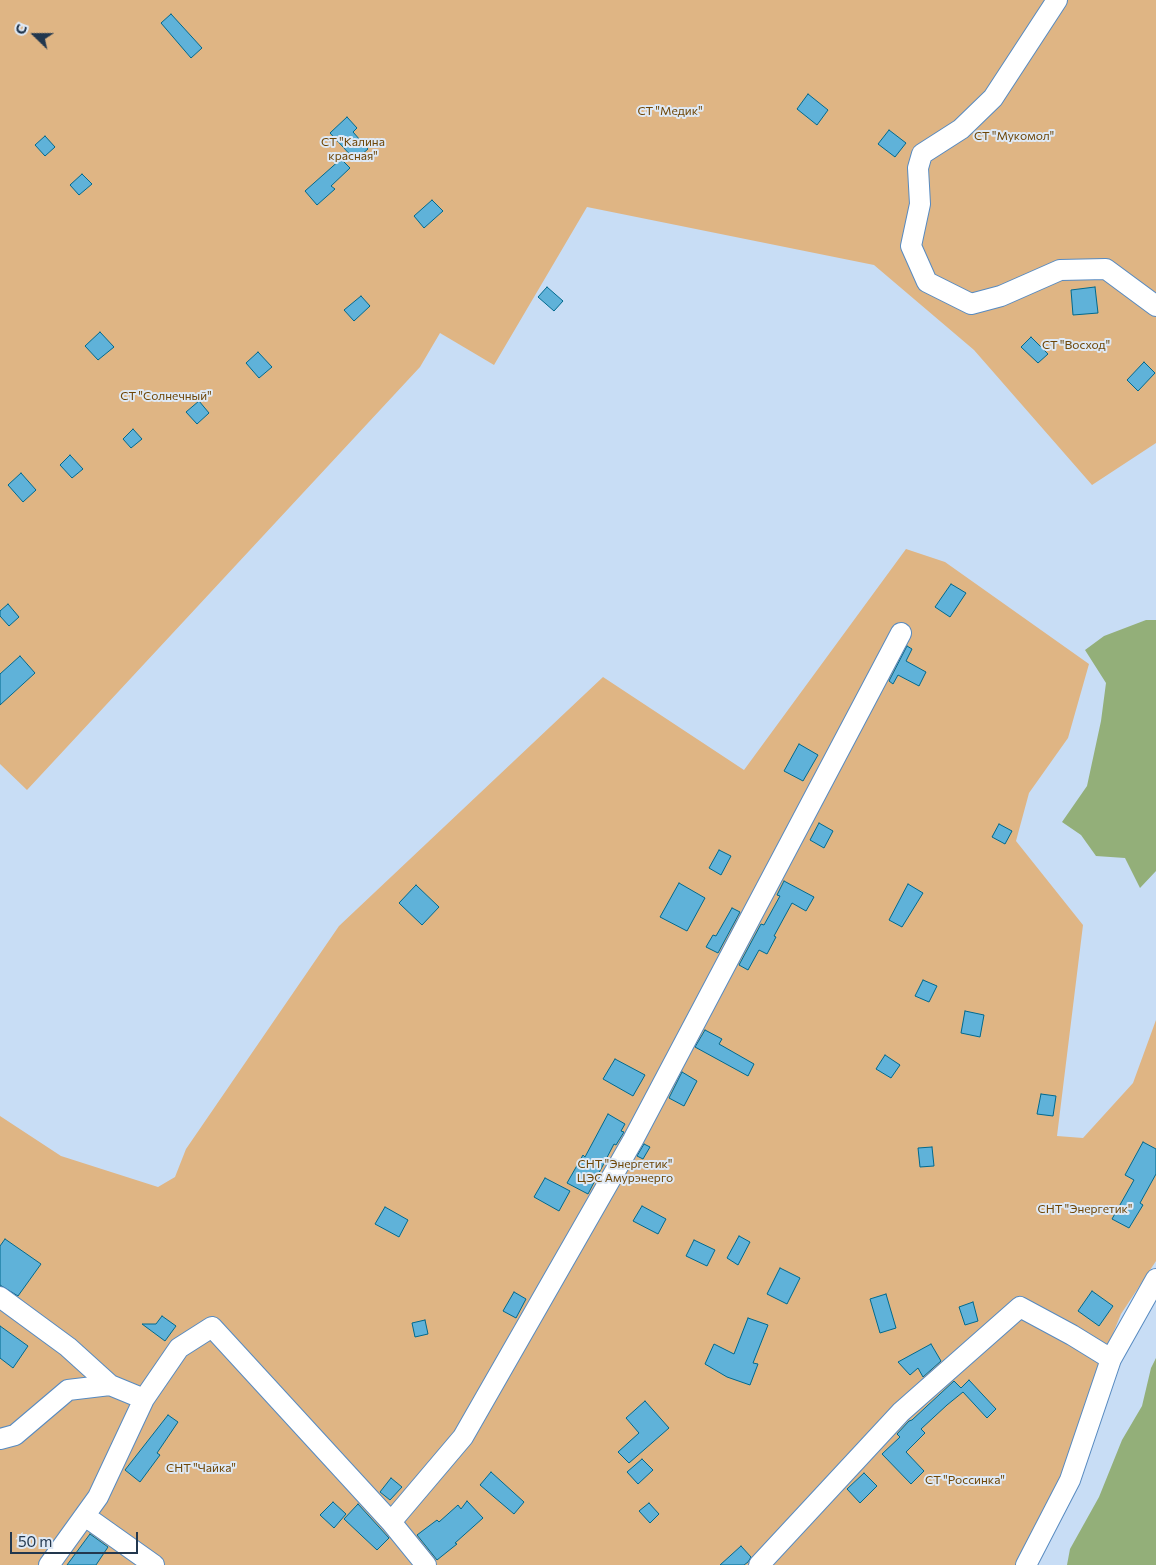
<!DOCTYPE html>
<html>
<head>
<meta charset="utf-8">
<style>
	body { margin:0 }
	#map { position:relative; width:1156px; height:1565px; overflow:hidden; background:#c8ddf5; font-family:Commissioner,sans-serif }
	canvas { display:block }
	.north { position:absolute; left:10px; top:10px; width:50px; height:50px; -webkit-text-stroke:4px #dfe9f5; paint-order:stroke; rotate:292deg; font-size:14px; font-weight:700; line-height:20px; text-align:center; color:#22374e }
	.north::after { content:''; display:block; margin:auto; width:18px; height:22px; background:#22374e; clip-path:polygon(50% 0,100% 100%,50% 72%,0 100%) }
	.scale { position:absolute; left:10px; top:1532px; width:128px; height:22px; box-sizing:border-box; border:2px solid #22374e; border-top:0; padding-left:6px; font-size:15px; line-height:18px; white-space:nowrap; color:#22374e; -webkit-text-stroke:4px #dfe9f5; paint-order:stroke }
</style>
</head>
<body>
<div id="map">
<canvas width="1156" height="1565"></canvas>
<div class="north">С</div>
<div class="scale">50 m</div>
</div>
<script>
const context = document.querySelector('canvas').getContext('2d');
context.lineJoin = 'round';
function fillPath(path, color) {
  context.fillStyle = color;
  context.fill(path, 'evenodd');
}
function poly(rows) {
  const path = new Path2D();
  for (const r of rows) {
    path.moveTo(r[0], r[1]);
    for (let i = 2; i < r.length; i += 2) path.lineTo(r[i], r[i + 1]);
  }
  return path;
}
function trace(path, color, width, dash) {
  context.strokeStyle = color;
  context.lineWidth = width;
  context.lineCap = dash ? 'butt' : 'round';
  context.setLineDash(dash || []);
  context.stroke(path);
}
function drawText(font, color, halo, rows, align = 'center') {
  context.font = font + ' Commissioner,sans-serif';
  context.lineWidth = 4;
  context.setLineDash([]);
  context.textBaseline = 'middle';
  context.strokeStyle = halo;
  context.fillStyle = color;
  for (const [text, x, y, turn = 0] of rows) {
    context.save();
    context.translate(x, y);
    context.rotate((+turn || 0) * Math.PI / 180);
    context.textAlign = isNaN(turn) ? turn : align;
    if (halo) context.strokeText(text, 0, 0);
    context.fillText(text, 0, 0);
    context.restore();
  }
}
fillPath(poly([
	[0,0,1156,0,1156,443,1092,485,974,350,874,265,587,207,494,365,440,333,420,367,27,790,0,764],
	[906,549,945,562,1089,664,1068,738,1029,793,1016,841,1083,925,1057,1136,1083,1138,1133,1083,1156,1020,1156,1261,1121,1314,1099,1367,1064,1473,1020,1565,0,1565,0,1116,61,1156,158,1187,175,1177,186,1149,339,926,603,677,744,770]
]), '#dfb584');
fillPath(poly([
	[1146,620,1156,620,1156,871,1140,888,1125,858,1096,856,1081,835,1062,822,1087,786,1101,721,1106,683,1085,650,1104,636],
	[1156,1358,1156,1565,1067,1565,1070,1549,1099,1497,1122,1440,1142,1406,1151,1368]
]), '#93af79');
const building = poly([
	[171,14,202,48,191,58,161,23,171,14],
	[808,94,828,110,817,125,797,109,808,94],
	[347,117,357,128,353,132,368,149,355,160,330,133,347,117],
	[889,130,906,143,895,157,878,144,889,130],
	[45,136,55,147,45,156,35,145,45,136],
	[341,159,350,168,331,186,335,189,317,205,305,191,341,159],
	[82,174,92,184,79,195,70,185,82,174],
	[432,200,443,211,424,228,414,216,432,200],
	[547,287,563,301,554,311,538,297,547,287],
	[1095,287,1098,313,1073,315,1071,290,1095,287],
	[361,296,370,306,354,321,344,310,361,296],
	[100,332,114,347,98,360,85,346,100,332],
	[1031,337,1048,354,1038,363,1021,347,1031,337],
	[258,352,272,367,259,378,246,363,258,352],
	[1144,362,1155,373,1138,391,1127,380,1144,362],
	[199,401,209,413,197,424,186,412,199,401],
	[133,429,142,439,131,448,123,439,133,429],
	[70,455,83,469,72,478,60,465,70,455],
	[21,473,36,490,23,502,8,485,21,473],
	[951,584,966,593,950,617,935,607,951,584],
	[8,604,19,617,9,626,0,616,0,611,8,604],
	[907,646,912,649,906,661,926,672,919,686,898,675,893,684,889,681,907,646],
	[20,656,35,673,0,705,0,674,20,656],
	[799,744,818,755,803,781,784,771,799,744],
	[819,823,833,831,824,848,810,840,819,823],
	[999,824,1012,831,1005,844,992,837,999,824],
	[719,850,731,856,721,875,709,868,719,850],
	[784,881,814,897,806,911,792,903,774,936,776,937,767,954,759,950,748,970,739,965,761,924,764,925,780,896,777,895,784,881],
	[679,883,705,898,687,931,660,917,679,883],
	[908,884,923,893,902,927,889,920,908,884],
	[416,885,439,907,422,925,399,903,416,885],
	[732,908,740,912,718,953,706,947,713,935,716,936,732,908],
	[923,980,937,986,929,1002,915,996,923,980],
	[965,1011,984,1015,980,1037,961,1033,965,1011],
	[705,1030,722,1039,719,1044,754,1064,748,1076,695,1047,705,1030],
	[885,1055,900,1065,891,1078,876,1069,885,1055],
	[615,1059,645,1075,633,1096,603,1079,615,1059],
	[682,1072,697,1081,684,1106,669,1098,682,1072],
	[1041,1094,1056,1096,1053,1116,1037,1114,1041,1094],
	[608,1114,625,1124,621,1131,624,1132,616,1145,614,1144,588,1194,567,1183,583,1155,585,1157,608,1114],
	[1143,1142,1156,1149,1156,1174,1140,1203,1143,1205,1129,1228,1112,1219,1134,1180,1125,1175,1143,1142],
	[644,1144,650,1147,643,1159,637,1156,644,1144],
	[932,1147,934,1166,920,1167,918,1148,932,1147],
	[545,1178,570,1191,559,1211,534,1197,545,1178],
	[642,1206,666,1219,658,1234,633,1221,642,1206],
	[385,1207,408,1220,399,1237,375,1224,385,1207],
	[739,1236,750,1242,738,1265,727,1258,739,1236],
	[5,1239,41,1264,18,1296,0,1285,0,1246,5,1239],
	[694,1240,715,1250,707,1266,686,1256,694,1240],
	[780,1268,800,1278,787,1304,767,1294,780,1268],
	[1092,1291,1113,1306,1099,1326,1078,1311,1092,1291],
	[514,1292,526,1299,516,1318,503,1311,514,1292],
	[886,1294,896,1328,880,1333,870,1299,886,1294],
	[973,1302,978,1321,965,1325,959,1307,973,1302],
	[162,1316,176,1326,165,1341,142,1324,156,1324,162,1316],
	[748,1318,768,1325,753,1363,758,1364,750,1385,727,1377,705,1364,714,1344,734,1354,748,1318],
	[425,1320,428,1334,415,1337,412,1323,425,1320],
	[0,1326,28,1346,13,1368,0,1358,0,1326],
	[931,1344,941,1361,923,1377,918,1368,910,1375,898,1362,931,1344],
	[969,1380,996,1409,987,1418,963,1392,947,1405,921,1429,925,1433,906,1452,924,1471,911,1484,882,1454,900,1437,897,1434,909,1421,912,1420,954,1381,961,1388,969,1380],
	[645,1401,669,1428,629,1463,618,1452,639,1433,626,1418,645,1401],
	[168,1415,178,1422,157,1453,160,1455,140,1482,125,1470,168,1415],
	[642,1459,653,1470,638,1484,627,1472,642,1459],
	[491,1472,524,1502,514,1514,480,1485,491,1472],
	[864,1473,877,1486,860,1503,847,1489,864,1473],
	[391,1478,402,1487,390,1500,380,1492,391,1478],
	[467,1501,483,1518,455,1543,457,1544,437,1560,417,1535,437,1520,439,1522,458,1505,461,1509,467,1501],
	[333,1502,346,1514,334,1528,320,1515,333,1502],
	[649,1503,659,1514,650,1523,639,1511,649,1503],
	[358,1504,389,1538,377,1550,344,1519,358,1504],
	[90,1534,108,1547,96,1565,67,1565,90,1534],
	[741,1546,751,1557,748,1562,744,1565,720,1565,741,1546]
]);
fillPath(building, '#5fb2d9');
trace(building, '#00698e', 1);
const minor = poly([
	[1057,0,993,98,961,129,922,154,918,168,920,204,911,246,927,282,971,304,1001,296,1060,270,1106,269,1156,306],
	[0,1297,68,1347,110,1385,144,1399],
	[0,1439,15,1435,68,1390,110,1385],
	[85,1516,154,1565],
	[391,1522,463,1437,633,1140,901,633],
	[49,1565,98,1497,144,1399,179,1348,212,1327,391,1522,426,1565],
	[759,1565,901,1412,1020,1307,1072,1335,1111,1359],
	[1026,1565,1070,1480,1111,1359,1156,1279]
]);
trace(minor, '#578ac0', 22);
trace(minor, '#fff', 20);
drawText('12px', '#6d4506', '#dfe9f5', [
	["СТ \"Медик\"",670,111],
	["СТ \"Мукомол\"",1014,136],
	["СТ \"Калина",353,142],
	["красная\"",353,156],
	["СТ \"Восход\"",1076,345],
	["СТ \"Солнечный\"",166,396],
	["СНТ \"Энергетик\"",625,1164],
	["ЦЭС Амурэнерго",625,1178],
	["СНТ \"Энергетик\"",1085,1209],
	["СНТ \"Чайка\"",201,1468],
	["СТ \"Россинка\"",965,1480]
]);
</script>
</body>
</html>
